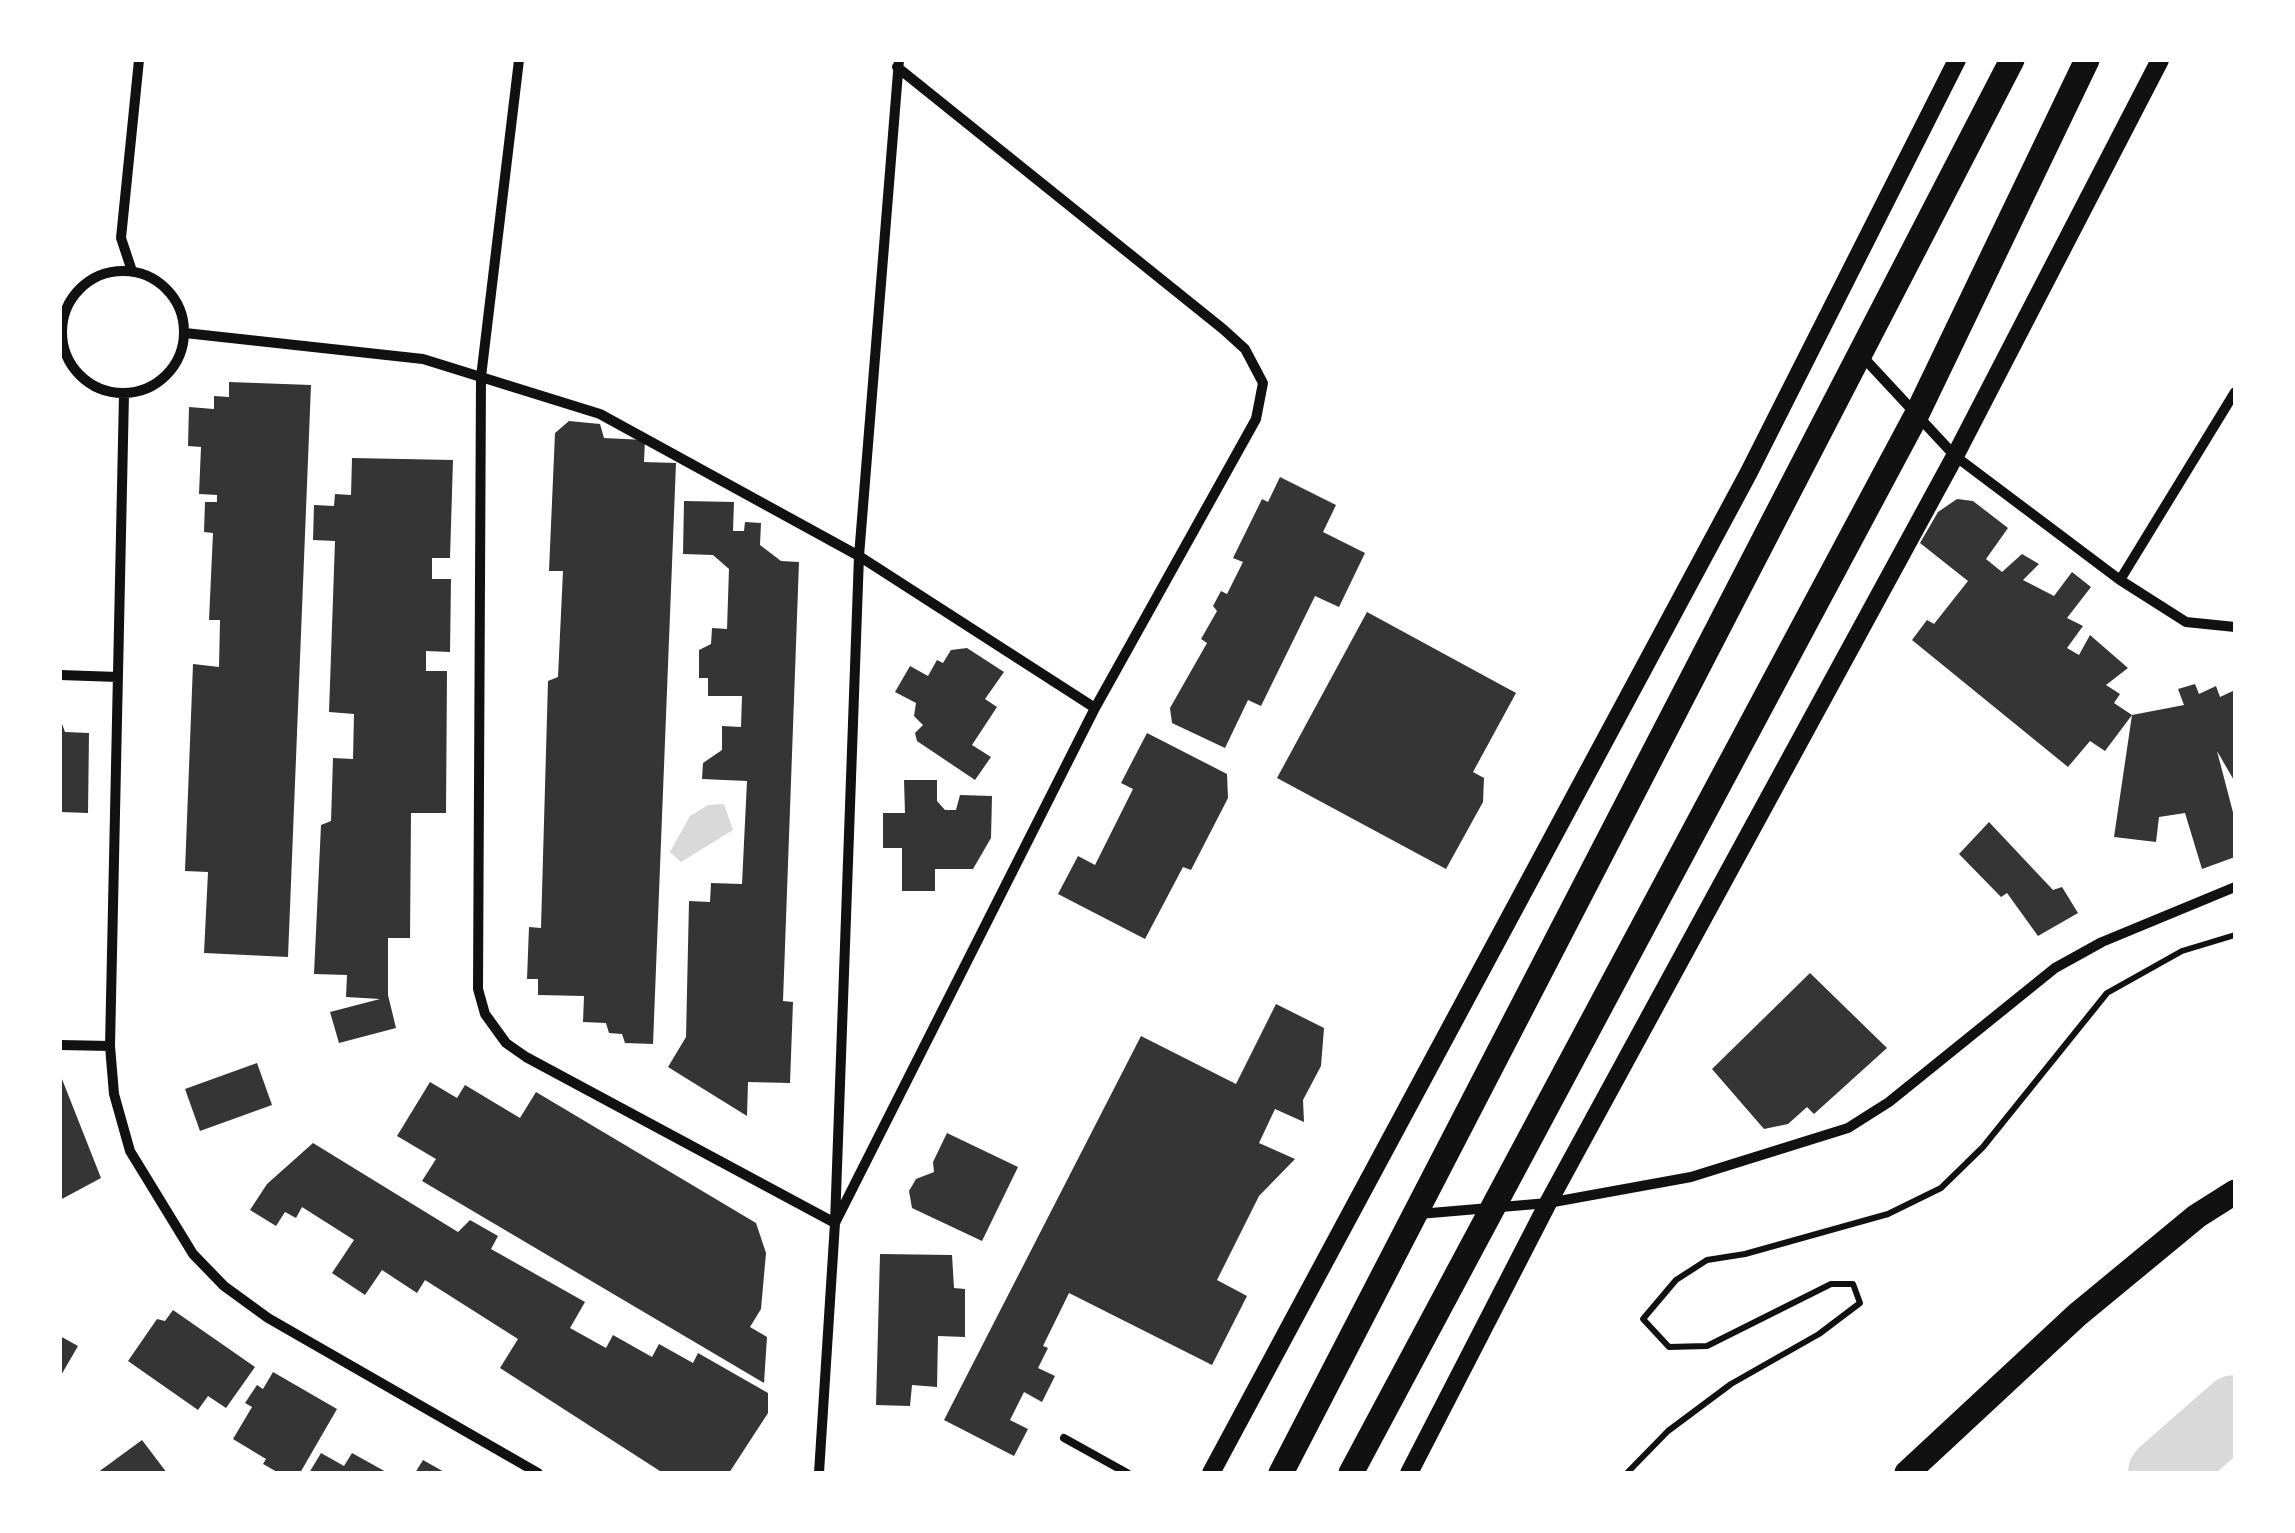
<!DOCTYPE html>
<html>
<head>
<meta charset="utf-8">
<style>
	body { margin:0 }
	#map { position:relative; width:2295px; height:1533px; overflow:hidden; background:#fff; font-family:Ubuntu,sans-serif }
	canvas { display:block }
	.frame { position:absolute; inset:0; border:62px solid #fff; pointer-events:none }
</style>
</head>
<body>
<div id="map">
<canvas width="2295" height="1533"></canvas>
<div class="frame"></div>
</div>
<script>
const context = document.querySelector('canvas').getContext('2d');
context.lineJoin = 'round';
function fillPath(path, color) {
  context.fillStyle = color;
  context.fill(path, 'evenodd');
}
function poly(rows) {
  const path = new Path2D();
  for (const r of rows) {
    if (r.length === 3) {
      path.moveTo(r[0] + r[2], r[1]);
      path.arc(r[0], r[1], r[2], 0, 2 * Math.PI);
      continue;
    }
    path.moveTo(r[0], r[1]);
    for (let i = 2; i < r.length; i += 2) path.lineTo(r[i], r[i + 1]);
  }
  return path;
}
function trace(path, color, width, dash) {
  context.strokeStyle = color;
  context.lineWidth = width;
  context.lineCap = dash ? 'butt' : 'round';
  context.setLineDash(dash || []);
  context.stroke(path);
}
fillPath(poly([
	[724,804,733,830,681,862,670,852,690,816,708,805]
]), '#d9d9d9');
trace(poly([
	[2163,1473,2235,1410]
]), '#d9d9d9', 70);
fillPath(poly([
	[229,382,311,385,288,957,204,953,208,872,185,871,193,664,219,667,220,620,209,620,213,533,204,532,205,502,217,502,217,495,199,494,201,447,188,446,189,407,214,409,214,396,229,397],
	[569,421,600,424,604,438,645,440,644,462,676,463,653,1044,625,1043,622,1034,609,1033,606,1023,583,1022,584,996,538,995,538,979,527,979,529,927,541,928,548,681,558,677,563,571,549,571,555,433],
	[352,458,453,460,450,558,432,558,432,579,451,579,450,652,426,651,426,671,447,671,446,813,411,813,410,938,388,938,388,995,396,1028,339,1043,330,1012,380,999,346,997,347,975,314,974,321,825,331,821,333,758,353,759,354,714,329,712,335,541,313,540,314,505,334,506,335,494,351,495],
	[1280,477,1336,505,1323,532,1365,553,1339,607,1315,596,1261,706,1248,700,1225,748,1172,723,1170,708,1207,643,1201,639,1217,611,1213,606,1221,591,1227,594,1243,562,1233,558,1262,499,1268,502],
	[1957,499,1973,501,2008,528,1986,559,2002,572,2022,554,2039,564,2023,580,2054,596,2072,572,2091,587,2067,618,2083,626,2067,648,2079,655,2090,635,2128,668,2106,685,2120,694,2114,703,2132,715,2105,751,2090,741,2068,767,1912,640,1927,620,1934,624,1968,581,1920,543,1938,512],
	[684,501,734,502,733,531,744,531,745,522,761,523,760,545,781,561,799,562,783,1001,793,1002,790,1083,748,1082,747,1116,668,1067,686,1037,689,901,710,902,711,883,742,884,747,781,702,779,703,763,722,750,722,726,741,727,742,696,708,696,708,678,699,678,699,650,711,644,712,628,727,629,729,569,713,555,683,554],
	[1367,612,1516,693,1473,772,1484,778,1483,802,1446,869,1277,778],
	[967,648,1004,672,985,699,997,707,972,745,991,757,975,780,917,741,915,733,923,725,914,716,916,703,895,692,910,666,928,676,937,660,943,663,951,650],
	[2195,684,2199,694,2216,686,2220,697,2235,690,2235,782,2217,751,2235,820,2235,857,2202,869,2185,813,2159,817,2156,842,2114,837,2132,715,2184,705,2178,689],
	[61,721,65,732,89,733,88,813,60,812],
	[1147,733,1227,774,1228,798,1191,870,1183,867,1145,939,1058,894,1078,856,1095,865,1133,789,1121,783],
	[904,780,937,780,937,801,945,810,956,810,960,795,992,796,991,838,973,869,935,869,935,891,902,891,902,848,883,848,883,813,905,813],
	[1989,822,2053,890,2062,887,2078,913,2038,936,2007,893,2001,897,1959,854],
	[1810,973,1887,1048,1814,1114,1807,1107,1788,1124,1764,1129,1712,1069],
	[1276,1004,1324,1028,1321,1066,1303,1100,1304,1122,1275,1109,1259,1143,1295,1159,1259,1196,1217,1280,1247,1296,1212,1365,1069,1293,1043,1346,1048,1348,1038,1368,1055,1376,1042,1402,1024,1392,1010,1420,1028,1429,1014,1456,944,1420,1141,1036,1236,1084],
	[257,1063,272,1105,200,1131,185,1089],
	[60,1074,101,1178,60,1200],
	[430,1082,457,1098,465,1085,520,1118,536,1092,756,1223,766,1253,761,1309,750,1327,767,1337,764,1383,422,1181,436,1159,397,1136],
	[947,1133,1018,1167,982,1241,912,1208,909,1191,916,1179,934,1172,933,1162],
	[313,1143,458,1232,470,1220,498,1236,491,1249,585,1302,570,1328,606,1348,613,1335,652,1357,659,1344,693,1363,698,1353,768,1393,768,1413,729,1473,663,1473,500,1368,518,1339,425,1280,417,1293,382,1270,365,1295,332,1273,354,1240,302,1207,296,1218,285,1212,276,1226,250,1210,267,1184],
	[880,1254,952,1255,954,1288,965,1289,965,1337,938,1336,937,1387,912,1385,910,1406,876,1405],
	[173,1310,255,1367,226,1408,208,1396,198,1410,128,1361,157,1319,165,1321],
	[60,1336,78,1346,60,1377],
	[273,1372,337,1409,300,1473,279,1473,263,1464,266,1459,233,1439,252,1407,245,1403,257,1385,263,1389],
	[142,1440,167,1473,97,1473],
	[321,1453,344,1466,352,1453,388,1473,309,1473],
	[423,1460,446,1473,415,1473]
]), '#353535');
trace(poly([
	[1627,1473,1668,1431,1731,1384,1819,1334,1860,1303,1853,1284,1831,1284,1707,1346,1669,1347,1643,1319,1676,1280,1707,1260,1745,1254,1888,1214,1941,1188,1983,1147,2107,993,2182,951,2235,935]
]), '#111', 6);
trace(poly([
	[1064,1438,1127,1473]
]), '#111', 8);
trace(poly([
	[519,60,481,377,478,989,485,1014,506,1043,526,1057,835,1223,1095,708,1256,419,1263,383,1245,349,1223,329,897,67],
	[123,332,61],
	[132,271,121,238,139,60],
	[185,333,423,359,600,414,859,556,1095,708],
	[1862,356,1955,456,2120,580,2186,622,2235,627],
	[124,394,110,1046,114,1094,130,1151,193,1254,224,1286,268,1318,538,1473],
	[2120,580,2235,392],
	[60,675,118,677],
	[60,1045,110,1046],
	[1419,1214,1548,1203,1691,1177,1848,1128,1889,1102,2055,968,2102,942,2235,887],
	[819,1473,835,1223,859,556,899,60]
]), '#111', 10);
trace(poly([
	[1211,1473,1748,474,1957,60],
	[1409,1473,1548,1203,1955,456,2160,60]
]), '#111', 18);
trace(poly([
	[1281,1473,2012,60],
	[1351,1473,1916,416,2087,60],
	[1907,1473,2077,1315,2197,1216,2235,1192]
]), '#111', 25);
</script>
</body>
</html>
